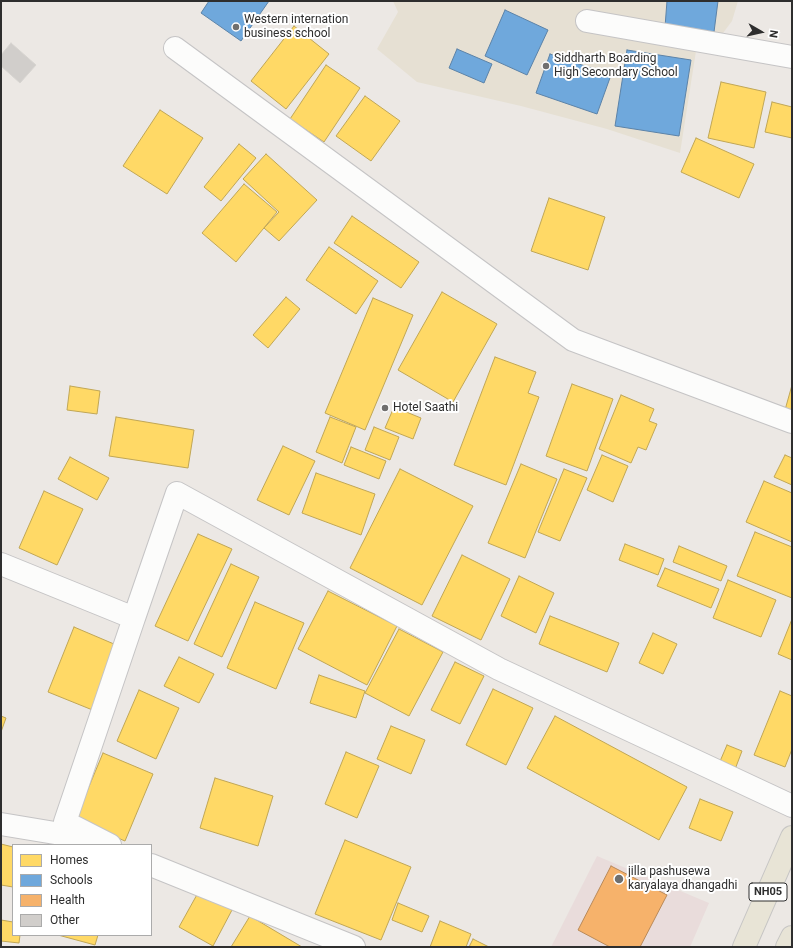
<!DOCTYPE html>
<html>
<head>
<meta charset="utf-8">
<style>
	body { margin:0 }
	#map { position:relative; width:793px; height:948px; overflow:hidden; background:#ece8e4; font-family:Roboto,sans-serif }
	canvas { display:block }
	.frame { position:absolute; inset:0; border:2px solid #2e2e2e; pointer-events:none }
	.legend { position:absolute; left:12px; top:844px; width:140px; height:92px; box-sizing:border-box; background:#fff; border:1px solid #ababab; margin:0; padding:5px 7px; list-style:none; font-size:12px; color:#2e2e2e }
	.legend li { display:flex; align-items:center; gap:8px; height:20px }
	.legend b { width:20px; border:1px solid #ababab }
	.north { position:absolute; left:741px; top:12px; width:40px; height:40px; -webkit-text-stroke:3px #fff; paint-order:stroke; rotate:99deg; font-size:11px; font-weight:700; line-height:16px; text-align:center; color:#2e2e2e }
	.north::after { content:''; display:block; margin:auto; width:14px; height:18px; background:#2e2e2e; clip-path:polygon(50% 0,100% 100%,50% 72%,0 100%) }
</style>
</head>
<body>
<div id="map">
<canvas width="793" height="948"></canvas>
<div class="frame"></div>
<ul class="legend">
<li><b style="height:11px;background:#ffd966"></b>Homes</li>
<li><b style="height:11px;background:#6fa8dc"></b>Schools</li>
<li><b style="height:11px;background:#f6b26b"></b>Health</li>
<li><b style="height:11px;background:#d1cecb"></b>Other</li>
</ul>
<div class="north">N</div>
</div>
<script>
const context = document.querySelector('canvas').getContext('2d');
context.lineJoin = 'round';
function fillPath(path, color) {
  context.fillStyle = color;
  context.fill(path, 'evenodd');
}
function poly(rows) {
  const path = new Path2D();
  for (const r of rows) {
    path.moveTo(r[0], r[1]);
    for (let i = 2; i < r.length; i += 2) path.lineTo(r[i], r[i + 1]);
  }
  return path;
}
function trace(path, color, width, dash) {
  context.strokeStyle = color;
  context.lineWidth = width;
  context.lineCap = dash ? 'butt' : 'round';
  context.setLineDash(dash || []);
  context.stroke(path);
}
function drawText(font, color, halo, rows, align = 'center') {
  context.font = font + ' Roboto,sans-serif';
  context.lineWidth = 4;
  context.setLineDash([]);
  context.textBaseline = 'middle';
  context.strokeStyle = halo;
  context.fillStyle = color;
  for (const [text, x, y, turn = 0] of rows) {
    context.save();
    context.translate(x, y);
    context.rotate((+turn || 0) * Math.PI / 180);
    context.textAlign = isNaN(turn) ? turn : align;
    if (halo) context.strokeText(text, 0, 0);
    context.fillText(text, 0, 0);
    context.restore();
  }
}
fillPath(poly([
	[393,1,738,1,732,21,717,41,696,51,680,153,607,129,521,106,417,82,377,49,398,12]
]), '#e6e0d3');
fillPath(poly([
	[597,856,709,903,690,947,551,947]
]), '#e9dcdb');
const homes = poly([
	[294,26,329,54,286,109,251,81,294,26],
	[326,65,360,88,324,142,290,119,326,65],
	[721,82,766,92,754,148,708,138,721,82],
	[365,96,400,121,371,161,336,136,365,96],
	[772,102,792,107,792,138,765,132,772,102],
	[160,110,203,138,167,194,123,166,160,110],
	[696,138,754,164,739,198,681,172,696,138],
	[239,144,256,158,221,201,204,187,239,144],
	[266,154,317,200,279,241,264,228,279,212,243,179,266,154],
	[244,184,277,212,236,262,202,233,244,184],
	[549,198,605,217,588,270,531,251,549,198],
	[352,216,419,262,401,288,334,243,352,216],
	[329,247,378,281,356,314,306,280,329,247],
	[442,292,497,324,453,402,398,370,442,292],
	[286,297,300,309,268,348,253,335,286,297],
	[373,298,413,315,365,430,325,413,373,298],
	[495,357,536,372,528,393,539,397,506,485,454,465,495,357],
	[572,384,613,399,587,471,546,456,572,384],
	[792,385,792,412,785,410,792,385],
	[70,386,100,391,97,414,67,410,70,386],
	[621,395,654,409,649,421,657,424,646,450,638,447,631,463,599,449,621,395],
	[394,407,421,418,413,439,385,428,394,407],
	[116,417,194,430,188,468,109,456,116,417],
	[330,417,356,427,342,463,316,452,330,417],
	[374,427,399,437,390,460,365,450,374,427],
	[283,446,315,461,289,515,257,500,283,446],
	[351,447,386,461,379,479,344,465,351,447],
	[602,455,628,466,613,502,587,490,602,455],
	[785,455,792,458,792,485,774,477,785,455],
	[70,457,109,478,97,500,58,479,70,457],
	[521,464,557,479,525,558,488,543,521,464],
	[400,469,473,506,422,605,350,568,400,469],
	[564,469,587,478,560,541,538,532,564,469],
	[316,473,375,494,361,535,302,513,316,473],
	[764,481,792,493,792,542,746,522,764,481],
	[44,491,83,509,57,565,19,548,44,491],
	[755,532,792,547,792,598,737,576,755,532],
	[198,534,232,549,188,641,155,626,198,534],
	[625,544,664,559,658,575,619,560,625,544],
	[679,546,727,566,721,581,673,562,679,546],
	[462,555,510,579,481,640,432,616,462,555],
	[231,564,259,577,222,657,194,644,231,564],
	[665,568,719,589,711,608,657,586,665,568],
	[519,576,554,593,536,633,501,616,519,576],
	[728,580,776,600,761,637,713,618,728,580],
	[328,591,397,626,367,685,298,649,328,591],
	[255,602,304,623,276,689,227,668,255,602],
	[550,616,619,643,607,672,539,644,550,616],
	[792,619,792,660,778,654,792,619],
	[74,627,121,647,95,711,48,692,74,627],
	[399,629,443,652,409,716,365,693,399,629],
	[653,633,677,644,663,674,639,663,653,633],
	[179,657,214,674,199,703,164,686,179,657],
	[455,662,484,676,460,724,431,710,455,662],
	[319,675,365,691,356,718,310,703,319,675],
	[493,689,533,708,506,765,466,745,493,689],
	[139,690,179,708,156,759,117,741,139,690],
	[780,691,792,696,792,749,785,767,754,755,780,691],
	[1,716,6,718,1,732,1,716],
	[555,716,687,787,659,840,527,768,555,716],
	[391,726,425,740,411,774,377,759,391,726],
	[727,745,742,751,734,772,718,766,727,745],
	[346,752,379,766,357,818,325,804,346,752],
	[103,753,153,774,125,841,75,820,103,753],
	[215,778,273,796,258,846,200,828,215,778],
	[700,799,733,812,721,841,689,828,700,799],
	[345,840,411,867,381,940,315,914,345,840],
	[1,844,13,847,13,887,1,885,1,844],
	[199,891,232,910,213,946,179,927,199,891],
	[398,903,429,916,422,932,392,920,398,903],
	[250,916,302,947,231,947,250,916],
	[1,920,13,922,13,935,20,935,19,943,1,941,1,920],
	[440,921,471,934,466,947,430,947,440,921],
	[58,935,98,935,95,945,58,935],
	[473,939,489,947,469,947,473,939]
]);
fillPath(homes, '#ffd966');
trace(homes, '#c0a655', 1);
const schools = poly([
	[209,1,269,1,241,41,201,13,209,1],
	[667,1,718,1,714,32,665,27,667,1],
	[505,10,548,30,527,75,485,56,505,10],
	[457,49,492,64,484,83,449,68,457,49],
	[627,50,691,60,679,136,615,126,627,50],
	[550,54,611,75,597,114,536,93,550,54]
]);
fillPath(schools, '#6fa8dc');
trace(schools, '#5c83a8', 1);
const health = poly([
	[611,866,667,895,640,947,610,947,578,930,611,866]
]);
fillPath(health, '#f6b26b');
trace(health, '#ba8a59', 1);
const building = poly([
	[11,43,36,65,20,83,1,66,1,55,11,43]
]);
fillPath(building, '#d1cecb');
trace(building, '#d7d4d0', 1);
const street = poly([
	[587,21,792,57],
	[175,48,573,340,792,422],
	[1,564,134,618,177,493,499,669,792,806],
	[1,824,85,838],
	[110,845,65,822,134,618],
	[151,865,354,947]
]);
const primary = poly([
	[744,947,792,837],
	[787,947,792,937]
]);
trace(street, '#c5c4c5', 24);
trace(primary, '#c6c5c4', 24);
trace(street, '#fcfcfb', 22);
trace(primary, '#e8e4d6', 22);
for (const [x, y, r, color] of [
	[236,27,4,"#706f6e"],
	[546,66,4,"#706f6e"],
	[385,408,4,"#706f6e"],
	[619,879,5,"#706f6e"]
]) {
  const dot = new Path2D();
  dot.arc(x, y, r, 0, 2 * Math.PI);
  context.fillStyle = color;
  context.fill(dot);
  trace(dot, '#fff', 1.5);
}
for (const [x, y, w] of [
	[768,892,38]
]) {
  const box = new Path2D();
  box.roundRect(x - w / 2, y - 9, w, 18, 3);
  context.fillStyle = '#fff';
  context.fill(box);
  trace(box, '#2e2e2e', 1);
}
drawText('bold 11px', '#2e2e2e', null, [
	["NH05",768,892]
]);
drawText('12px', '#2e2e2e', '#fff', [
	["Western internation",244,20],
	["business school",244,34],
	["Siddharth Boarding",554,59],
	["High Secondary School",554,73],
	["Hotel Saathi",393,408],
	["jilla pashusewa",628,872],
	["karyalaya dhangadhi",628,886]
], 'left');
</script>
</body>
</html>
